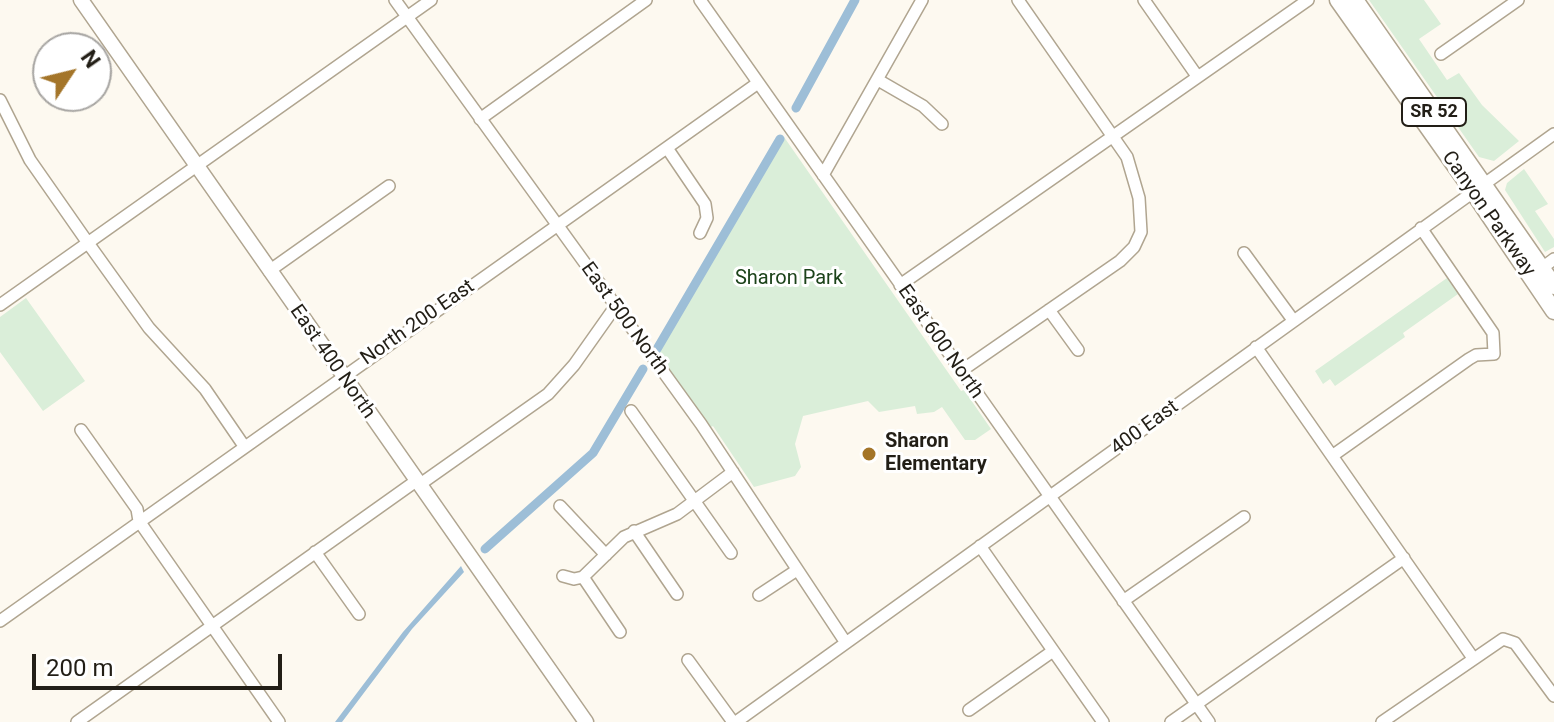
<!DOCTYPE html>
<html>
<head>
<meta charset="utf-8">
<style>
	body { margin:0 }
	#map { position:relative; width:1554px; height:722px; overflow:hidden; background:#fdf9f0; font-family:Roboto,sans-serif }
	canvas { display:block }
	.north { position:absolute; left:32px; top:32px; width:80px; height:80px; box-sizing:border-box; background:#fff; border:2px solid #a7a5a2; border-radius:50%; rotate:55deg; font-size:22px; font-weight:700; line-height:32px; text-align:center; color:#221e16 }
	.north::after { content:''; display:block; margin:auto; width:28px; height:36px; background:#a47529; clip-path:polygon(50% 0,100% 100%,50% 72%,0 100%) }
	.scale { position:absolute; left:32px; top:654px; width:250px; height:36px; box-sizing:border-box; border:4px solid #221e16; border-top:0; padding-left:10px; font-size:24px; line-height:28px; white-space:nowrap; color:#221e16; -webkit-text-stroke:6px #fff; paint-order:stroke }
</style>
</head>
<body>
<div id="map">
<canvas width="1554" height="722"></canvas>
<div class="north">N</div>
<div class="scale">200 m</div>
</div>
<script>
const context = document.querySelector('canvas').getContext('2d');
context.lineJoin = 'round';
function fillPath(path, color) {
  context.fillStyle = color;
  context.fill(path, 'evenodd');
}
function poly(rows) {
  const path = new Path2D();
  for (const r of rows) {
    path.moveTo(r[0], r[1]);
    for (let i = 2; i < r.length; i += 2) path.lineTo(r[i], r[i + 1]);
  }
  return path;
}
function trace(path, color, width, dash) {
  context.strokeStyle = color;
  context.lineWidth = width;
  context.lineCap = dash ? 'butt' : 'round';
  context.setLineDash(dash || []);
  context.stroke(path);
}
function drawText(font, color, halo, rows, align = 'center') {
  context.font = font + ' Roboto,sans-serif';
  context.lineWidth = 6;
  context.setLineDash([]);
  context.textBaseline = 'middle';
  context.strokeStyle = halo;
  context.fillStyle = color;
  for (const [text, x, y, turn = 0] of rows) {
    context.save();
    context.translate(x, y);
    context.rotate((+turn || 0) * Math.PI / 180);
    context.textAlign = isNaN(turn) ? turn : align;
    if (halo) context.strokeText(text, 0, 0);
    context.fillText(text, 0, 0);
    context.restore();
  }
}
fillPath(poly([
	[1369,0,1424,0,1441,24,1419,39,1447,80,1459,73,1482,105,1519,141,1494,161,1479,157],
	[784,137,961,391,964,390,991,429,975,440,965,440,942,407,934,412,917,414,915,406,879,412,868,401,803,416,795,444,801,467,795,476,754,487,713,426,709,428,658,354],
	[1524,169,1548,204,1535,211,1554,239,1554,247,1545,252,1505,190,1507,183],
	[1447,278,1458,294,1403,333,1405,337,1335,386,1330,379,1323,384,1315,371],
	[26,298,85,381,43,411,0,352,0,317]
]), '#daeed9');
fillPath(poly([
	[461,566,464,572,412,629,342,722,335,722,403,632]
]), '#9dbed7');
trace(poly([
	[796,108,855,0],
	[657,349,780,139],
	[485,549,593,453,643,369]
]), '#9dbed7', 9);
const minor = poly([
	[395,0,701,424,846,643],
	[700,0,1209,722],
	[1144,0,1197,76],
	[1441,54,1518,0],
	[878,80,923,106,942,124],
	[0,100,30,160,88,243,149,328,205,389,244,446],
	[480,119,646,0],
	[667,148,705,204,707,218,700,233],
	[823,175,922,0],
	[1244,253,1293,320],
	[1542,268,1554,259],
	[269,271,389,186],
	[900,285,1308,0],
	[0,305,431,0],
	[1049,310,1078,350],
	[1256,347,1473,658],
	[961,371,1120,261,1134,247,1141,232,1139,198,1127,157,1018,0],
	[631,411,731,553],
	[81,430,137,509,139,521,279,722],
	[1332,456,1469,359,1476,355,1494,354,1493,333,1421,228],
	[419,485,548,394,574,365,615,307],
	[560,506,606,555],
	[634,531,677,594],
	[980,546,1103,722],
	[315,552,359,614],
	[563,576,574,579,583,577,624,537,677,514,733,472],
	[583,577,620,632],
	[759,595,797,570],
	[1123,601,1244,517],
	[0,621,758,83],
	[688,660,733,722],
	[969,710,1053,651],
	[77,722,416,481],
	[736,722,1554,134],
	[1171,722,1404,558],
	[1382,722,1503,639,1515,643,1554,696]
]);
const major = poly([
	[81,0,586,722]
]);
const highway = poly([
	[1338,0,1466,181,1554,311],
	[1355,0,1554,286]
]);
trace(minor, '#b0a590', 14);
trace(major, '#b0a590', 17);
trace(highway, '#b0a590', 19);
trace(minor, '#fff', 11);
trace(major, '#fff', 14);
trace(highway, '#fff', 16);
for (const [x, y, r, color] of [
	[869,454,8,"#a47529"]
]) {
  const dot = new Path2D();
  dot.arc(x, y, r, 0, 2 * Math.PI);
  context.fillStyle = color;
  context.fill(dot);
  trace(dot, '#fff', 3);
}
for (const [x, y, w] of [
	[1434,112,64]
]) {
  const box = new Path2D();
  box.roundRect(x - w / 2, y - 14, w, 28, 6);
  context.fillStyle = '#fff';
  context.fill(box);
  trace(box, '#221e16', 2);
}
drawText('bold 18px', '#221e16', null, [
	["SR 52",1434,112]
]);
drawText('20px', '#221e16', '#fff', [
	["Canyon Parkway",1488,214,55],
	["East 500 North",624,319,54],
	["North 200 East",418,323,-35],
	["East 600 North",940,342,55],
	["East 400 North",332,362,55],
	["400 East",1145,428,-36]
]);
drawText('20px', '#1c431a', '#fff', [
	["Sharon Park",789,279]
]);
drawText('bold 20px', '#221e16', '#fff', [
	["Sharon",885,442],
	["Elementary",885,465]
], 'left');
</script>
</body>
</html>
